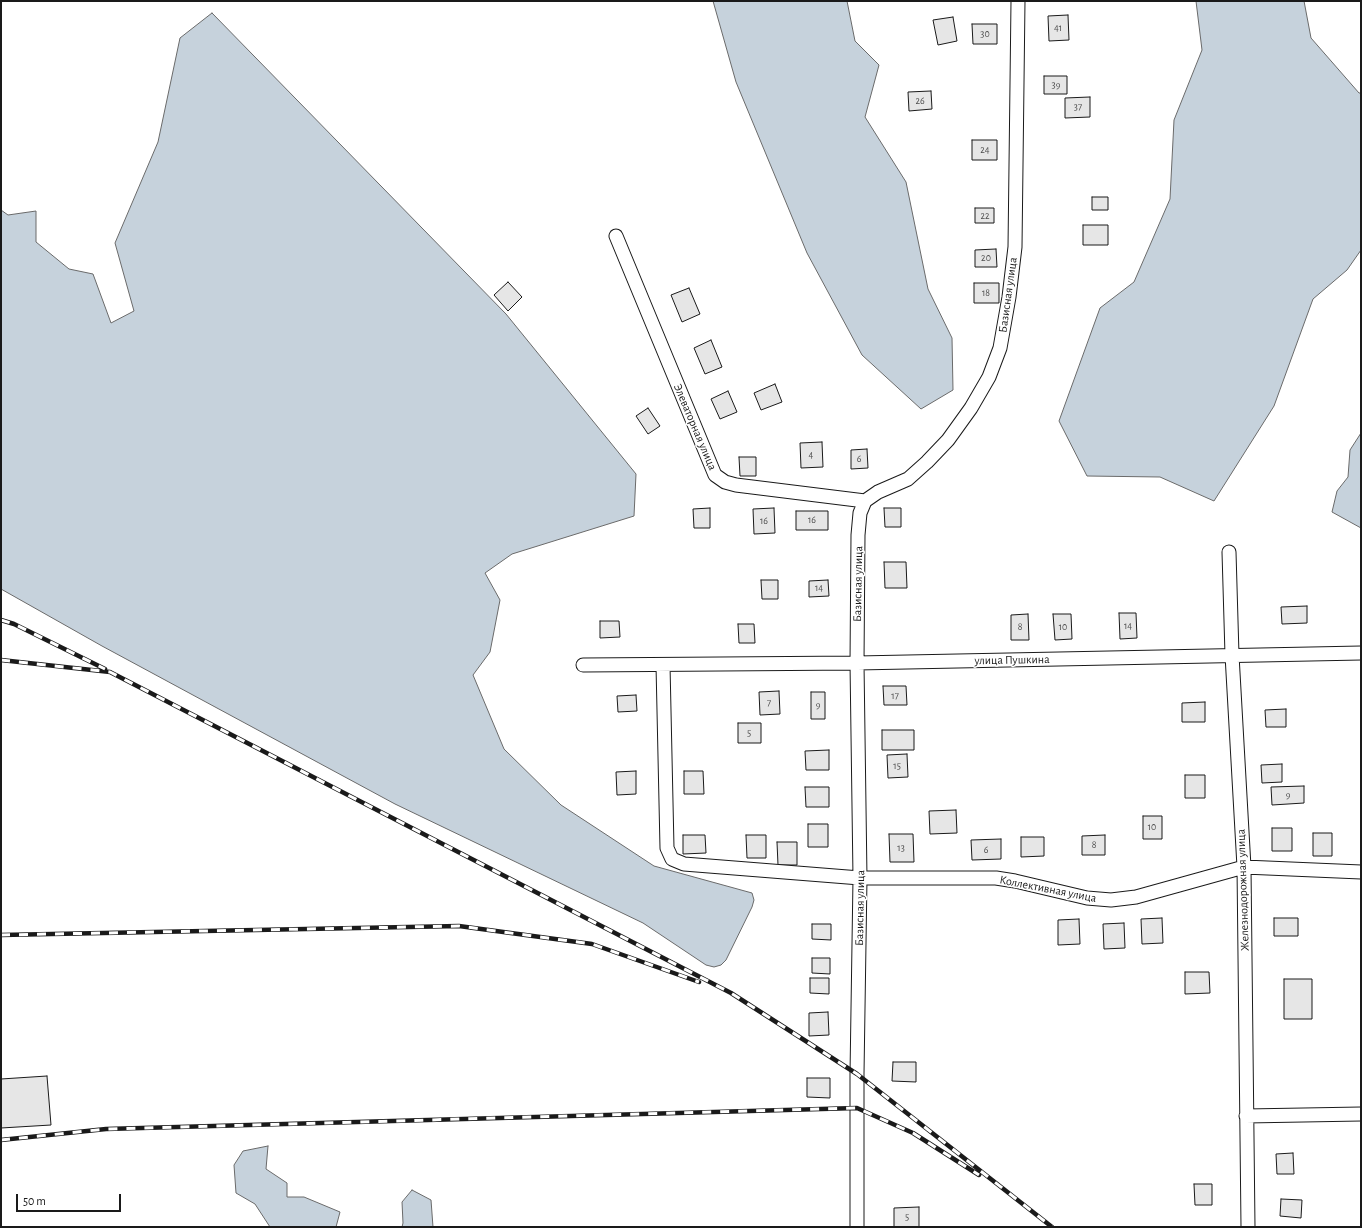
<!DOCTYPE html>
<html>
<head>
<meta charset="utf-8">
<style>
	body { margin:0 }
	#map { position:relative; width:1362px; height:1228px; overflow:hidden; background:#fff; font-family:"Alegreya Sans",sans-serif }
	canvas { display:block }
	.frame { position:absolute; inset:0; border:2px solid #1a1a1a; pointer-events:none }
	.scale { position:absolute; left:16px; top:1194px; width:105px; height:18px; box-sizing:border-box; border:2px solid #1a1a1a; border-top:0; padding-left:5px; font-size:12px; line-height:14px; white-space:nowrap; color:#1a1a1a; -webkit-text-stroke:3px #fff; paint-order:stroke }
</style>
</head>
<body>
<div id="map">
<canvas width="1362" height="1228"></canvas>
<div class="frame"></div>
<div class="scale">50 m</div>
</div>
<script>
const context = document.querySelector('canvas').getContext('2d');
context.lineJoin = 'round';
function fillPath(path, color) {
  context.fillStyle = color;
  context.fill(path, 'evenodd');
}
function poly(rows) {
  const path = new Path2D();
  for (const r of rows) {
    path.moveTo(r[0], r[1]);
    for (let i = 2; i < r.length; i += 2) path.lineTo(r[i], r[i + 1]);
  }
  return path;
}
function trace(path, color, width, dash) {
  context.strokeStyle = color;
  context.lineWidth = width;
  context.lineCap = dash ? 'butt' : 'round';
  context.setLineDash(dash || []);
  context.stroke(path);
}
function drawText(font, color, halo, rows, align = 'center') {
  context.font = font + ' "Alegreya Sans",sans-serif';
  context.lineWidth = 3;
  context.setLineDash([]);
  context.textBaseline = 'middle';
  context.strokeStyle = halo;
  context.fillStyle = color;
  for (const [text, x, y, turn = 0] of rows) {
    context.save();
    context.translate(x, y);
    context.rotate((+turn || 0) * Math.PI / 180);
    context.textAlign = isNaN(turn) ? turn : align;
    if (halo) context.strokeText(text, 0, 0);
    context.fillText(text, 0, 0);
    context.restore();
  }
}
const water = poly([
	[713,1,847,1,855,41,879,65,865,117,906,182,928,289,952,338,953,390,921,409,862,355,807,253,736,82,713,1],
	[1196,1,1304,1,1311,38,1359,93,1361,93,1361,250,1347,270,1313,299,1274,406,1214,501,1160,477,1087,476,1059,421,1100,308,1134,282,1170,199,1174,120,1202,50,1196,1],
	[212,13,506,314,636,474,634,516,512,554,485,573,500,600,490,652,473,675,504,749,561,805,654,866,752,893,754,900,752,907,726,960,721,965,714,967,706,965,643,923,395,804,102,646,1,589,1,210,8,215,36,211,36,242,69,269,93,274,111,323,134,311,115,243,158,142,180,38,212,13],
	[1361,433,1361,528,1332,512,1337,491,1348,477,1350,450,1361,433],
	[268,1146,266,1169,287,1183,287,1197,304,1197,340,1212,336,1227,270,1227,255,1204,236,1193,234,1165,243,1151,268,1146],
	[412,1190,431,1200,433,1227,402,1227,403,1223,402,1202,412,1190]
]);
fillPath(water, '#c6d2dc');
trace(water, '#6a6a6a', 1);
const building = poly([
	[1068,15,1069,40,1049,41,1048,16,1068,15],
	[953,17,957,41,938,45,933,20,953,17],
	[972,24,997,24,997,44,973,44,972,24],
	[1044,76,1067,76,1067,94,1044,94,1044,76],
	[931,91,932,109,909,111,908,92,931,91],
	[1090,97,1090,117,1065,118,1065,98,1090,97],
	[972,140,997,140,997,160,972,160,972,140],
	[1092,197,1108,197,1108,210,1092,210,1092,197],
	[975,208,994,208,994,223,975,223,975,208],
	[1083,225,1108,225,1108,245,1083,245,1083,225],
	[996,249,997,267,975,267,975,250,996,249],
	[508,282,522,297,508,311,494,295,508,282],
	[974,283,999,283,999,303,974,303,974,283],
	[689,288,700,314,682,322,671,295,689,288],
	[711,340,722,367,705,374,694,348,711,340],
	[775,384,782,402,761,410,754,393,775,384],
	[728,391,737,412,720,419,711,399,728,391],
	[648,408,660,426,648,434,636,416,648,408],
	[822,442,823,467,801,468,800,443,822,442],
	[867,449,868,468,851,469,851,450,867,449],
	[739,457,756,457,756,476,740,476,739,457],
	[710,508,710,528,694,528,693,509,710,508],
	[774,508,775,533,754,534,753,509,774,508],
	[884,508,901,508,901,527,885,527,884,508],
	[796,511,828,511,828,530,796,530,796,511],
	[884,562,906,562,907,588,885,588,884,562],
	[761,580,778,580,778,599,762,599,761,580],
	[828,580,829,596,809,597,809,581,828,580],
	[1307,606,1307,623,1282,624,1281,607,1307,606],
	[1119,613,1136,613,1137,638,1120,639,1119,613],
	[1028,614,1029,640,1011,640,1011,615,1028,614],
	[1053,614,1071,614,1072,639,1055,640,1053,614],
	[600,621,619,621,620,637,600,638,600,621],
	[738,624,754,624,755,643,739,643,738,624],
	[883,686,906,686,907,705,884,705,883,686],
	[779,691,780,714,760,715,759,692,779,691],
	[811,692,825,692,825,719,811,719,811,692],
	[636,695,637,711,618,712,617,696,636,695],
	[1205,702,1205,722,1182,722,1182,703,1205,702],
	[1286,709,1286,727,1266,727,1265,710,1286,709],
	[738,723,761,723,761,743,738,743,738,723],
	[882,730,914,730,914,750,882,750,882,730],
	[829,750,829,770,806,770,805,751,829,750],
	[907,754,908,777,888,778,887,755,907,754],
	[1282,764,1282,782,1262,783,1261,765,1282,764],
	[636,771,636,794,617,795,616,772,636,771],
	[684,771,703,771,704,794,684,794,684,771],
	[1185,775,1205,775,1205,798,1185,798,1185,775],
	[1304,786,1304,803,1272,805,1271,787,1304,786],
	[805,787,829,787,829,807,806,807,805,787],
	[956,810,957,833,930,834,929,811,956,810],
	[1143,816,1162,816,1162,839,1143,839,1143,816],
	[808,824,828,824,828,847,808,847,808,824],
	[1272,828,1292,828,1292,851,1272,851,1272,828],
	[1313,833,1332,833,1332,856,1313,856,1313,833],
	[889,834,913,834,914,862,890,862,889,834],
	[683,835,705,835,706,853,683,854,683,835],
	[746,835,766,835,766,858,747,858,746,835],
	[1105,835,1105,855,1082,855,1082,836,1105,835],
	[1021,837,1044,837,1044,856,1021,857,1021,837],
	[1001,839,1001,859,972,860,971,840,1001,839],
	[777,842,797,842,797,865,778,865,777,842],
	[1162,918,1163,943,1142,944,1141,919,1162,918],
	[1274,918,1298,918,1298,936,1274,936,1274,918],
	[1079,919,1080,944,1058,945,1058,920,1079,919],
	[1124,923,1125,948,1104,949,1103,924,1124,923],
	[812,924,831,924,831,940,812,939,812,924],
	[812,958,830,958,830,974,812,973,812,958],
	[1185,972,1209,972,1210,993,1185,994,1185,972],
	[810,978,829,978,829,994,810,993,810,978],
	[1284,979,1312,979,1312,1019,1284,1019,1284,979],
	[828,1012,829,1035,809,1036,809,1013,828,1012],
	[893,1062,916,1062,916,1082,892,1081,893,1062],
	[47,1076,51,1125,1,1128,1,1079,47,1076],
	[807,1078,830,1078,830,1098,807,1097,807,1078],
	[1293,1153,1294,1174,1277,1174,1276,1154,1293,1153],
	[1194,1184,1212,1184,1212,1205,1195,1205,1194,1184],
	[1281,1199,1302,1200,1301,1218,1280,1216,1281,1199],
	[919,1207,919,1227,894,1227,894,1208,919,1207]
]);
fillPath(building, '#e6e6e6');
trace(building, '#1a1a1a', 1);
const street = poly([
	[616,236,715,475,725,482,736,485,865,501],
	[1229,552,1232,655,1244,867,1248,1227],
	[583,665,857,663,1361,653],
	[663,665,667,848,672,859,684,864,860,878,996,878,1015,881,1087,898,1111,900,1136,897,1244,867,1361,872],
	[1246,1116,1361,1114],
	[857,1227,857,1074,860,878,857,663,858,535,860,513,865,501,878,492,908,479,927,462,948,440,971,408,989,377,1000,348,1009,297,1015,247,1018,1]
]);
trace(street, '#1a1a1a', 15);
trace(street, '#fff', 13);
const rail = poly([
	[1,620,14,624,105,669],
	[1,660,110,672,731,993,857,1074,1052,1227],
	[1,935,459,926,592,944,699,982],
	[1,1140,106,1129,857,1108,913,1133,979,1175]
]);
trace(rail, '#1a1a1a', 4.5);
trace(rail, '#fff', 3, [9]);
drawText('10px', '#4d4d4d', null, [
	["41",1058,28],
	["30",985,34],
	["39",1056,85],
	["26",920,101],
	["37",1078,107],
	["24",985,150],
	["22",985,216],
	["20",986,258],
	["18",986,293],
	["4",811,455],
	["6",859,459],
	["16",812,520],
	["16",764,521],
	["14",819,588],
	["14",1128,626],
	["8",1020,627],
	["10",1063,627],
	["17",895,696],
	["7",769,703],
	["9",818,705],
	["5",749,733],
	["15",897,766],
	["9",1288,795],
	["10",1152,827],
	["8",1094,845],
	["13",901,848],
	["6",986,850],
	["5",907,1217]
]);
drawText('12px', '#1a1a1a', '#fff', [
	["Базисная улица",1008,295,-82],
	["Элеваторная улица",695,427,67],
	["Базисная улица",858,584,-89],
	["улица Пушкина",1012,660,-1],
	["Коллективная улица",1048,889,11],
	["Железнодорожная улица",1243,890,-92],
	["Базисная улица",860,908,-89]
]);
</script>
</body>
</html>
